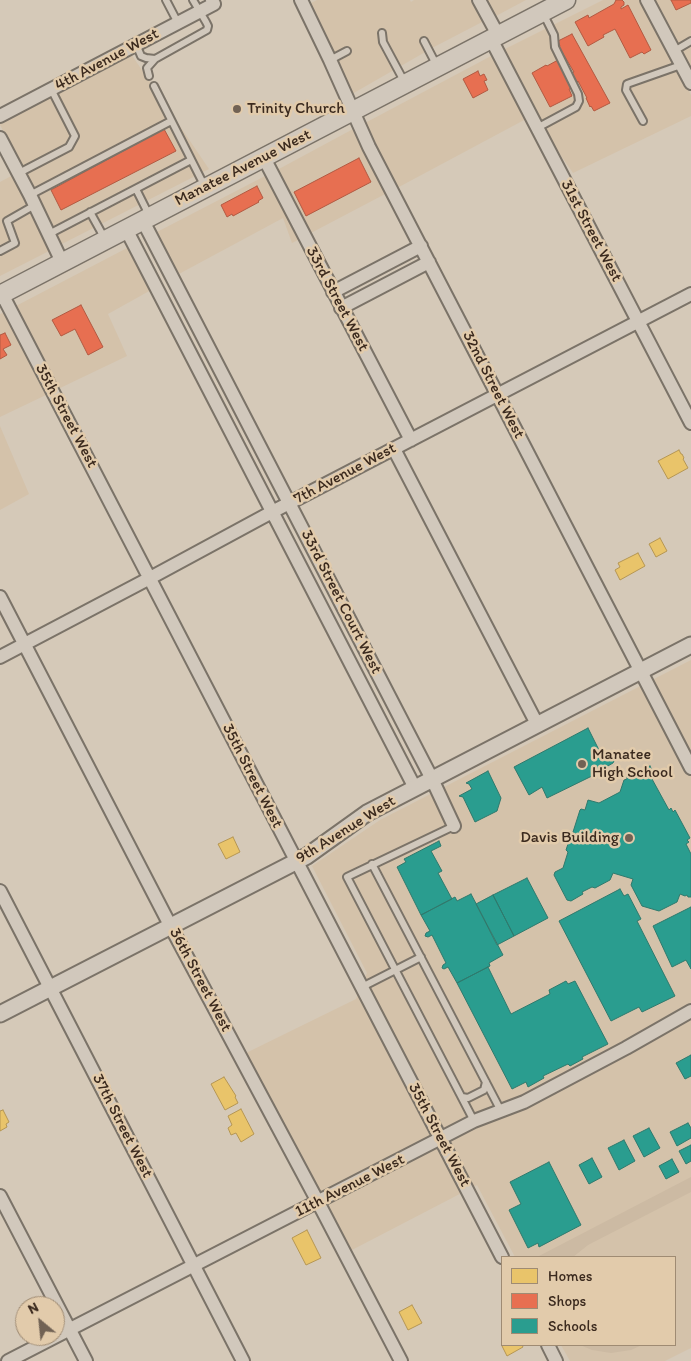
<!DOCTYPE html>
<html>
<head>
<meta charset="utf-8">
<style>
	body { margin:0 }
	#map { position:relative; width:691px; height:1361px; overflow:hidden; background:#d5c9b8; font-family:Itim,sans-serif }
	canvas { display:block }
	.legend { position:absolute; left:501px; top:1256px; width:175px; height:90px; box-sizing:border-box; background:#e2cbab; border:1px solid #9f8b73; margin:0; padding:6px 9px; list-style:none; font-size:15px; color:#3b2a1e }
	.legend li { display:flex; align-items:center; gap:10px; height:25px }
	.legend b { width:25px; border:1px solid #9f8b73 }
	.north { position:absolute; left:15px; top:1296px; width:50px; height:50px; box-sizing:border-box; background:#e2cbab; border:1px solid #9f8b73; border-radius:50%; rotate:332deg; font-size:14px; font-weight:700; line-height:20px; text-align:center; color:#3b2a1e }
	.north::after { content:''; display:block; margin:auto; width:18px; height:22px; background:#716254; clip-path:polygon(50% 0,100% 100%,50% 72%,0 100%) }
</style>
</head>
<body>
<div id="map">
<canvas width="691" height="1361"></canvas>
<ul class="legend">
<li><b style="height:14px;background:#e9c46a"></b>Homes</li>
<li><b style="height:14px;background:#e76f51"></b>Shops</li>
<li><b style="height:14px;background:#2a9d8f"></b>Schools</li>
</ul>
<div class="north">N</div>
</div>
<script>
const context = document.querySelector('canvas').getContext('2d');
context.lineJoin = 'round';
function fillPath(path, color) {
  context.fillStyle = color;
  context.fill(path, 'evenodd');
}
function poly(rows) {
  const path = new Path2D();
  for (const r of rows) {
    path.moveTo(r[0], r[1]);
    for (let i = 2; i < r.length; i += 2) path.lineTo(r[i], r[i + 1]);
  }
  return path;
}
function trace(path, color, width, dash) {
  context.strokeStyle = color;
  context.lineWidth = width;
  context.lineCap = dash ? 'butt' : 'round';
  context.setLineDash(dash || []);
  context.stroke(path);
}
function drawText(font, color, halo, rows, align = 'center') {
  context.font = font + ' Itim,sans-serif';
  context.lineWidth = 5;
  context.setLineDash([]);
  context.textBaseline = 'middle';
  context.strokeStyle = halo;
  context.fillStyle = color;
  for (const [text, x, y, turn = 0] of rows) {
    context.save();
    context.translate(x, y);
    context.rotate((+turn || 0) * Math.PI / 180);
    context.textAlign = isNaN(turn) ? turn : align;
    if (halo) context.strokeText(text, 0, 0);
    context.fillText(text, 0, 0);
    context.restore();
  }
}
fillPath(poly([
	[317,0,410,0,411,2,414,0,473,0,484,21,434,47,352,94,318,21,311,3],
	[485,0,526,0,494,17],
	[603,0,641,0,691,95,691,116,573,173,550,140,503,50],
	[653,0,691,0,691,72],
	[131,54,209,169,60,245,23,170,24,169,0,125,0,123],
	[493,55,526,119,397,188,374,145,365,123],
	[355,128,387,193,309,234,277,170],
	[13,175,51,250,0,276,0,182],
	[267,175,300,239,292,243,283,218,177,275,155,233],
	[129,247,151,290,108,314,127,356,58,389,14,307],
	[5,312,48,394,0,417,0,314],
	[0,426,29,494,0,510],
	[691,660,691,1348,665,1361,570,1361,561,1345,675,1345,675,1257,515,1257,477,1185,350,1251,244,1054,356,999,367,973,312,866,380,820]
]), '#d4c2aa');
fillPath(poly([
	[691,1177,691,1192,588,1245,573,1257,540,1257,539,1256],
	[580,1345,642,1345,631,1350,611,1353,592,1350]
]), '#ccbaa3');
const homes = poly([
	[679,450,681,454,682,454,684,458,683,459,688,468,668,479,658,461,679,450],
	[660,538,667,551,656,557,649,544,660,538],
	[638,553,645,566,620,580,615,570,620,567,618,563,638,553],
	[233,837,240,852,226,859,218,844,233,837],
	[224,1077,236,1096,235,1097,238,1103,225,1110,211,1084,224,1077],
	[241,1109,254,1134,241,1142,236,1133,231,1135,228,1128,232,1125,228,1116,241,1109],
	[3,1110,9,1122,6,1124,7,1127,0,1131,0,1111,3,1110],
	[307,1230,321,1258,306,1265,292,1238,307,1230],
	[412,1305,422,1323,408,1330,399,1312,412,1305],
	[504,1345,522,1345,523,1347,507,1356,502,1346,504,1345]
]);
fillPath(homes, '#e9c46a');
trace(homes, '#b59653', 1);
const shops = poly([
	[616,0,622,0,624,2,624,5,621,7,621,9,628,5,651,50,644,54,642,52,630,58,615,29,603,35,604,37,588,46,575,22,588,15,589,18,614,4,616,0],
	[671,0,691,0,691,3,676,10,671,0],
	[572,34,610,103,594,111,591,106,590,107,586,98,587,98,578,81,577,82,572,73,574,72,559,47,560,46,558,41,572,34],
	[558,60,572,88,569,89,572,96,550,107,532,73,546,65,547,66,558,60],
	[478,71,480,76,484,74,487,80,484,81,488,90,473,98,463,79,478,71],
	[164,129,176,151,61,210,51,190,164,129],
	[359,158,371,182,306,216,294,192,359,158],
	[257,186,263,198,258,201,259,202,233,216,232,214,227,217,221,205,257,186],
	[81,305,103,347,88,355,75,329,61,336,52,320,81,305],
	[5,333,11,345,3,349,7,355,0,359,0,335,5,333]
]);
fillPath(shops, '#e76f51');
trace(shops, '#b35a42', 1);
const schools = poly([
	[588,728,602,756,608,753,610,754,614,761,613,763,594,774,594,775,547,798,542,787,529,795,514,767,588,728],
	[650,766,655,777,652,779,669,810,671,808,673,812,675,810,690,838,687,840,689,842,686,844,691,854,691,897,688,897,687,895,685,896,680,894,677,902,659,911,642,906,631,885,633,879,613,873,610,880,595,888,592,887,582,892,583,894,571,901,567,900,554,875,555,872,563,868,568,852,566,850,570,838,571,837,576,838,577,835,573,832,580,810,581,809,585,810,588,800,599,803,620,792,624,780,627,779,627,775,632,772,635,774,650,766],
	[488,771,501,798,497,811,475,822,463,797,459,796,472,789,469,784,466,783,488,771],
	[439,841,441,846,431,851,442,871,438,873,452,899,421,915,397,867,406,862,404,859,439,841],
	[527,878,548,918,514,936,493,895,527,878],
	[620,889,624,896,628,894,641,919,637,921,675,996,642,1012,639,1007,611,1021,559,921,620,889],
	[471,894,503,955,489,963,490,966,457,983,448,967,444,969,442,968,443,965,446,963,432,935,428,937,425,936,426,933,430,931,421,915,455,897,457,901,471,894],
	[493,895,514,936,497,945,476,904,493,895],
	[691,907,691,969,686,960,672,967,653,926,691,907],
	[488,967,511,1014,550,994,549,990,566,981,568,984,575,981,608,1044,582,1057,583,1059,570,1066,568,1064,543,1076,544,1078,528,1087,526,1082,512,1089,457,983,488,967],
	[691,1055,691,1076,685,1079,676,1063,691,1055],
	[688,1123,691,1128,691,1138,677,1146,670,1132,688,1123],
	[649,1128,660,1148,644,1157,633,1136,649,1128],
	[624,1140,635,1161,619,1170,608,1148,624,1140],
	[691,1145,691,1161,686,1164,679,1151,691,1145],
	[592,1158,602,1177,589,1184,579,1165,592,1158],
	[672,1159,679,1172,666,1179,659,1166,672,1159],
	[549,1162,581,1225,539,1247,538,1243,528,1248,509,1210,521,1204,510,1182,549,1162]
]);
fillPath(schools, '#2a9d8f');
trace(schools, '#2f7a6d', 1);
const service = poly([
	[166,0,178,23],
	[382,33,383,42,405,83],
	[424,41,437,66],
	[136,44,141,56,146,58,155,59],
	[674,51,691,41],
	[330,60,347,51],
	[149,76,147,68,155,59,207,30,208,26,206,22,193,0],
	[154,86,205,187],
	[643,121,626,90,627,84,681,65],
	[537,128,576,107,579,101,578,94,555,47,554,35,543,13],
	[19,173,69,147,75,136,51,89],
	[136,189,150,217],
	[30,195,171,121],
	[90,212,105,239],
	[49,234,191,160],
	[0,251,15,243,7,221,35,205],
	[454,826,347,877,474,1121],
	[372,864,501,1111],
	[362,987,421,957],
	[462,1097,468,1098,484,1090,486,1082]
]);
const minor = poly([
	[301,0,330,60,369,147,691,768],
	[479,0,498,35],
	[647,0,691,83],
	[491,39,691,423],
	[0,116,214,4,212,0],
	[0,138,30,195,62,262],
	[264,158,411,440],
	[143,221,432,779,454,826],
	[126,229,415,788],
	[333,292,421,246],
	[2,294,502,1257],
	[341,308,429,262],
	[394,449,537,724],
	[0,597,171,927,318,1202,401,1361],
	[0,657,150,578,272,512,691,294],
	[0,891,243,1361],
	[0,1196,86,1361],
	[548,1345,556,1361],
	[8,1361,474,1121,524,1102,626,1048,691,1011]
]);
const tertiary = poly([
	[0,1014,307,856,367,813,691,645]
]);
const secondary = poly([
	[0,295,566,0]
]);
trace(service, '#7b7368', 10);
trace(minor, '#7b7368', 16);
trace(tertiary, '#7b7368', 19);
trace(secondary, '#7b7368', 21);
trace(service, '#d1c8bc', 6);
trace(minor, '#d1c8bc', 12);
trace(tertiary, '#d1c8bc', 15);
trace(secondary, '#d1c8bc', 18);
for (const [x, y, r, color] of [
	[237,109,5,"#716254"],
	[582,764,5,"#716254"],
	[629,838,5,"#716254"]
]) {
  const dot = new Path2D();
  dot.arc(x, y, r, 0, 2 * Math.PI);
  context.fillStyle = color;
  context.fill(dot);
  trace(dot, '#e2cbab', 2);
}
drawText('16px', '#3b2a1e', '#e2cbab', [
	["4th Avenue West",107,60,-28],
	["Manatee Avenue West",243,168,-27],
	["31st Street West",591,231,62],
	["33rd Street West",337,299,62],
	["32nd Street West",493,385,63],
	["35th Street West",66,416,62],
	["7th Avenue West",345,474,-28],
	["33rd Street Court West",341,602,63],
	["35th Street West",252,776,63],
	["9th Avenue West",346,830,-32],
	["36th Street West",200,980,62],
	["37th Street West",122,1126,63],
	["35th Street West",439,1135,62],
	["11th Avenue West",350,1186,-27]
]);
drawText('16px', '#3b2a1e', '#e2cbab', [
	["Trinity Church",247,109],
	["Manatee",592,755],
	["High School",592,773],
	["Davis Building",619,838,"right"]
], 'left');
</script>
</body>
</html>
